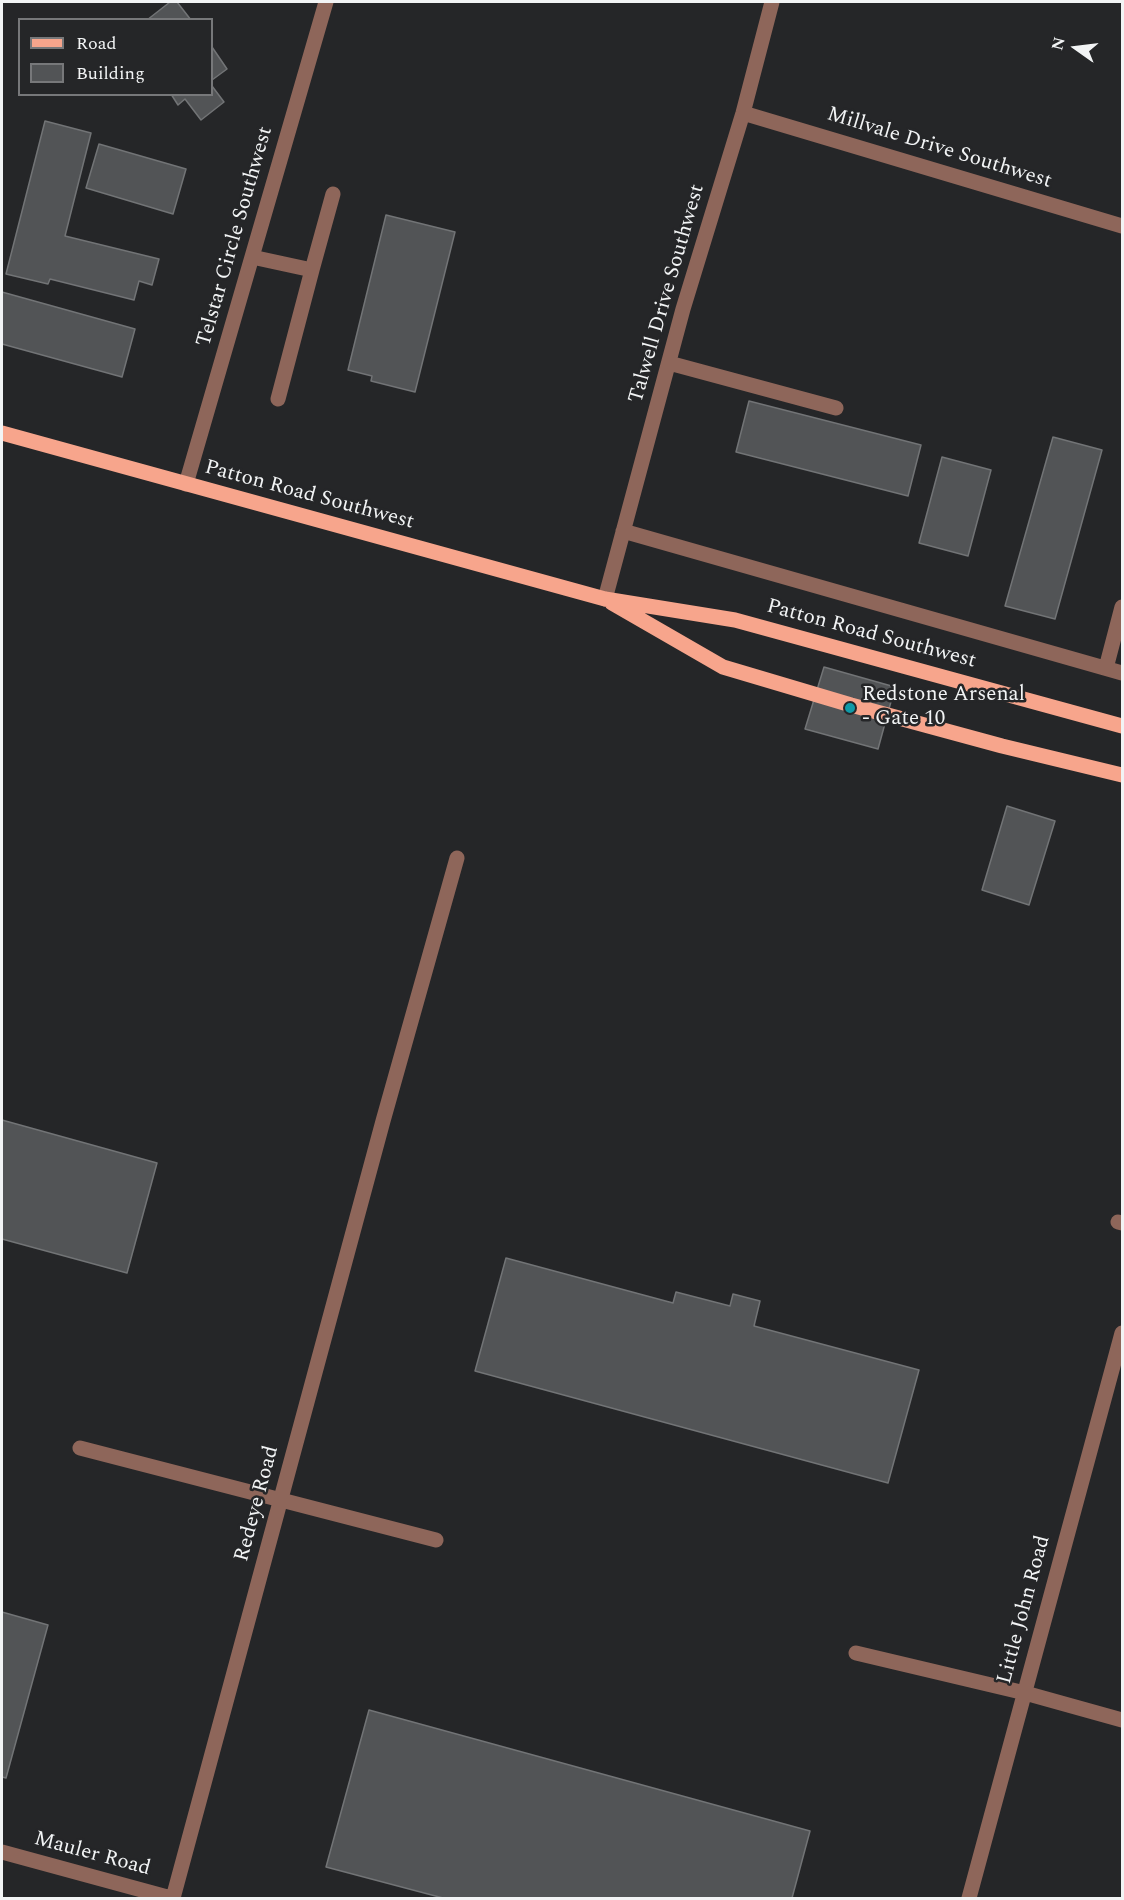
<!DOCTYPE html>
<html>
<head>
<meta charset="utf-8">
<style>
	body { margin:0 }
	#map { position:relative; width:1124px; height:1900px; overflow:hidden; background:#252628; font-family:Spectral,serif }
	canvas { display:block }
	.frame { position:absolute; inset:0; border:3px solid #f2f4f5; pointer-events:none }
	.legend { position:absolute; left:18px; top:18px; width:195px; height:78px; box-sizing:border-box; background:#252628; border:2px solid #77787a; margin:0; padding:8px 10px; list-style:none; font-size:18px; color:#f2f4f5 }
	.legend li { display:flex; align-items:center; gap:12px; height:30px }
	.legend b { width:30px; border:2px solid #77787a }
	.north { position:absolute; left:1046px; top:18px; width:60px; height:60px; -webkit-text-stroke:4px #252628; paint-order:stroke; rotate:284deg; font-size:16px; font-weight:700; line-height:24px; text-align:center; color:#f2f4f5 }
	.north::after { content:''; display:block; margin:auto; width:21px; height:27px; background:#f2f4f5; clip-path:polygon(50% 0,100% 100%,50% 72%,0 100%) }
</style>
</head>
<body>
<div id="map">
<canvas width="1124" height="1900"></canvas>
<div class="frame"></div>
<ul class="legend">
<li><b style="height:8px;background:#f7a58c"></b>Road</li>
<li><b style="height:16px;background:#525456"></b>Building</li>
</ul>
<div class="north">N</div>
</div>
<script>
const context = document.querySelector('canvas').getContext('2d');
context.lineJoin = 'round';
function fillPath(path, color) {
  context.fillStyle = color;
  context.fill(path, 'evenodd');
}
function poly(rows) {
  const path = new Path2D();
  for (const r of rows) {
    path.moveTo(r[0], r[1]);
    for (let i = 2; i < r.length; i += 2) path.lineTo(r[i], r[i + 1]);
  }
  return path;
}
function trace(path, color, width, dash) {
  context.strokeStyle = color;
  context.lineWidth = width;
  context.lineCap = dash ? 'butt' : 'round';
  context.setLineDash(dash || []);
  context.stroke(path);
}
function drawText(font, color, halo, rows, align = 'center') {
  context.font = font + ' Spectral,serif';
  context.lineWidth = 5;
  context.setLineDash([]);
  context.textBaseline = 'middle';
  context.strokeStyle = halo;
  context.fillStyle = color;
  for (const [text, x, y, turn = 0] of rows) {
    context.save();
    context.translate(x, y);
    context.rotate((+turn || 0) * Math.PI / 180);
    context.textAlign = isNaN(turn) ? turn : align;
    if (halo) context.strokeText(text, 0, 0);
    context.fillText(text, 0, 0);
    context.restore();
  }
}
const building = poly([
	[170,2,177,2,191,20,147,20,170,2],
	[212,47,227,69,212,80,212,47],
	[212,86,224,102,201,120,185,99,178,105,171,94,212,94,212,86],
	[45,121,91,133,65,236,159,259,152,285,139,281,134,300,50,279,48,284,6,274,45,121],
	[99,144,186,169,173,214,86,188,99,144],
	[386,215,455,232,415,392,371,381,372,376,348,370,386,215],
	[2,292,135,329,122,377,2,344,2,292],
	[749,401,921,445,908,496,736,452,749,401],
	[1053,437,1102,450,1055,619,1005,606,1053,437],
	[942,457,991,470,968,556,919,543,942,457],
	[824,667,895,687,878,749,805,729,824,667],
	[1007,806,1055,821,1029,905,982,890,1007,806],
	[2,1120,157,1163,127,1273,2,1239,2,1120],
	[506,1258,673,1303,676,1292,730,1306,733,1294,760,1301,754,1326,919,1370,888,1483,475,1371,506,1258],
	[2,1612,48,1625,6,1778,2,1777,2,1612],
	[369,1710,810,1831,792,1898,443,1898,326,1867,369,1710]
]);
fillPath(building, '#525456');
trace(building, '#727476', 1.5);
trace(poly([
	[743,113,1122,226],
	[252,257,312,270,278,399],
	[312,270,333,194],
	[669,363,836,408],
	[186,484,326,2],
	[623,531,1122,673],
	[605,599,683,309,743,113,772,2],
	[1106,668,1122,607],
	[1118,1222,1122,1223],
	[80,1448,436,1540],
	[856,1653,1025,1693,1122,1720],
	[2,1852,171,1898],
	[173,1898,383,1121,457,858],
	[969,1898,1122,1333]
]), '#8e665a', 15);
trace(poly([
	[2,433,605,599,735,620,1122,726],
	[612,603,723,667,851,705,1002,746,1122,775]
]), '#f7a58c', 15);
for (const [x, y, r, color] of [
	[850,708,6,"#0f9aa8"]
]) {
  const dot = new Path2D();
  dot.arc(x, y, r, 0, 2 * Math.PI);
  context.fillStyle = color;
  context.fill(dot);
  trace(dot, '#252628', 2);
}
drawText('21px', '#f2f4f5', '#252628', [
	["Millvale Drive Southwest",939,149,17],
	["Telstar Circle Southwest",236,237,-74],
	["Talwell Drive Southwest",668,294,-74],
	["Patton Road Southwest",309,496,15],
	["Patton Road Southwest",871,635,15],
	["Redeye Road",258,1504,-75],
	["Little John Road",1025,1610,-75],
	["Mauler Road",92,1855,15]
]);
drawText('21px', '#f2f4f5', '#252628', [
	["Redstone Arsenal",862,696],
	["- Gate 10",862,720]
], 'left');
</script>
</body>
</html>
